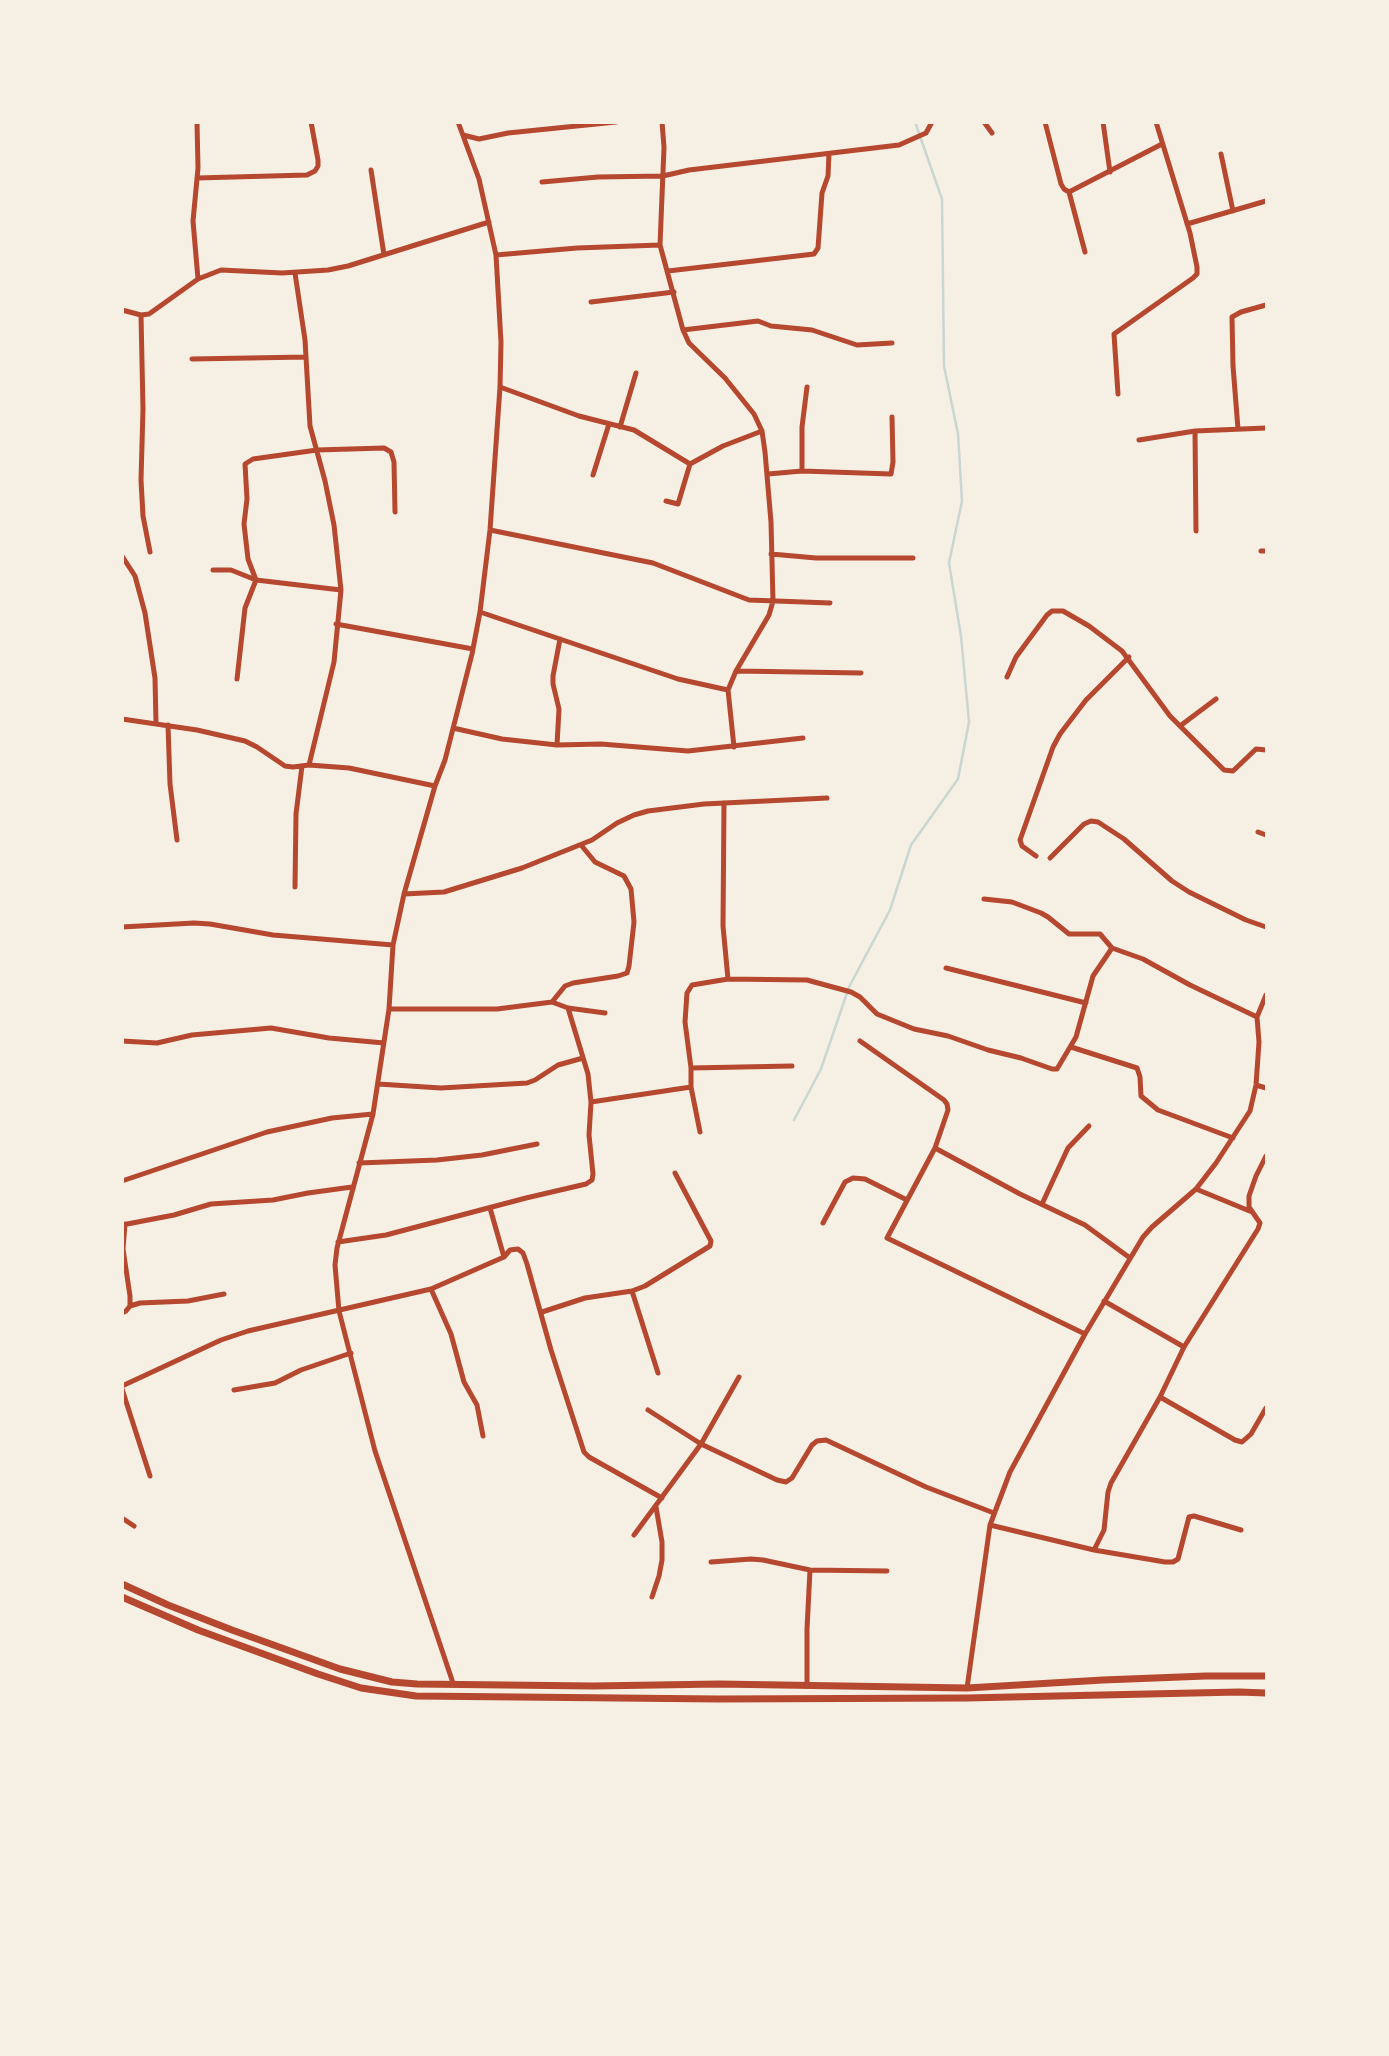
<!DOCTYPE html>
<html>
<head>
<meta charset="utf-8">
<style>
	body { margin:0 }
	#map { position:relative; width:1389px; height:2056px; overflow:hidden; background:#f6efe4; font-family:Overpass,sans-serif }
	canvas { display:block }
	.frame { position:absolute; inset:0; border:124px solid #f6efe4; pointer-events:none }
</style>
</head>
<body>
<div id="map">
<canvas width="1389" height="2056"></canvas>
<div class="frame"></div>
</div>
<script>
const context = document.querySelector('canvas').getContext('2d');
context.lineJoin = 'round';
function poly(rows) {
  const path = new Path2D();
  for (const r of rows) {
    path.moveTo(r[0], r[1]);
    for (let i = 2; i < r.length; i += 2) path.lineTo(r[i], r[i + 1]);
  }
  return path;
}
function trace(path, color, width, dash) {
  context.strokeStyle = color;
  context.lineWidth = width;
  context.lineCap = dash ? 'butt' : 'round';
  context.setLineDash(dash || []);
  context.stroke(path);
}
trace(poly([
	[794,1120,821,1069,849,987,890,910,911,845,958,779,969,722,961,636,949,563,962,501,958,434,944,366,942,199,915,122]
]), '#c9d6d2', 2.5);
trace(poly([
	[197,122,198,168,193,221,198,279],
	[662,122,664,147,660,245,683,330,689,343,725,378,754,414,762,431,765,452,771,522,773,601,769,615,736,671,728,690,734,747],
	[984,122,992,133],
	[1045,122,1061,184,1064,189,1069,192,1162,144],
	[1103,122,1110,172],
	[463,135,479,139,508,133,616,122],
	[1221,154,1233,211],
	[371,170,384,255],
	[197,178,307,175,315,171,318,166,318,160,311,122],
	[542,182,598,177,663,176,689,170,899,145,926,133,932,122],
	[1069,192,1085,252],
	[1187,224,1266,201],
	[496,255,577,248,660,245],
	[668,271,814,254,818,248,822,193,828,176,829,154],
	[295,273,305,340,310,426,325,481,334,525,341,590,334,662,309,765],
	[591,302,674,292],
	[122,310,141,315,149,314,198,279,221,270,282,273,328,270,348,266,489,222],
	[141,315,143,409,141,480,143,516,150,552],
	[683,330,758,321,771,326,812,330,857,345,892,343],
	[192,359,306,357],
	[500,387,579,416,634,430,690,464],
	[1118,394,1114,334,1193,278,1197,274,1197,267,1190,233,1156,122],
	[620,427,636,373],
	[1238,429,1233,366,1232,317,1241,312,1266,305],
	[1195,431,1196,531],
	[1139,440,1195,431,1266,428],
	[802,471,802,427,807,387],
	[768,474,802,471,891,474,893,462,892,417],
	[593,475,609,424],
	[666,501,678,504,690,464,723,446,762,431],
	[490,530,653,563,749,600,830,603],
	[1261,551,1266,551],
	[771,554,816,558,913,558],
	[122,556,135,576,145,613,155,678,156,723],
	[213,570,231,570,256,580,341,590],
	[480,612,678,679,728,690],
	[336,624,473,649],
	[736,671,861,673],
	[1007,677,1016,657,1047,615,1052,611,1063,611,1089,626,1122,651,1170,716,1224,770,1233,771,1256,749,1266,750],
	[237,679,245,608,256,580,248,559,244,524,247,499,245,464,253,459,317,450,384,448,391,452,394,462,395,512],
	[122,719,197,730,245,741,257,747,285,766,293,767,309,765,349,768,435,786],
	[168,725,170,784,177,840],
	[1180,726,1216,699],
	[453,728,502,739,557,745,601,744,688,751,803,738],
	[557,745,559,709,553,684,553,676,560,639],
	[724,803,723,926,728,979],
	[1258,832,1266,835],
	[1036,856,1022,846,1020,840,1053,747,1060,734,1086,700,1129,657],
	[1050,858,1084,824,1091,821,1098,822,1124,839,1172,881,1189,892,1246,920,1266,927],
	[295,887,296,814,302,766],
	[404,894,444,892,522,868,592,840,617,823,634,815,648,811,704,804,827,798],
	[984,899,1012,902,1041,913,1048,917,1069,934,1100,934,1112,948,1143,959,1190,985,1257,1017],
	[122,927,194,923,210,924,273,935,393,945],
	[946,968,1086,1003],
	[552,1002,565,986,573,983,618,976,627,973,629,966,634,922,631,889,624,876,595,862,581,845],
	[568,1008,588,1074,591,1102,691,1087,691,1068,685,1022,687,993,692,985,728,979,807,980,851,992,860,997,877,1014,914,1029,948,1036,988,1050,1021,1058,1052,1069,1057,1069,1076,1037,1093,976,1112,948],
	[389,1009,497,1009,552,1002,568,1008,605,1013],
	[122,1041,157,1043,192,1035,271,1028,329,1038,384,1043],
	[860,1041,944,1100,947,1104,948,1110,935,1148,887,1238,1085,1334],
	[1071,1047,1137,1068,1140,1077,1141,1096,1158,1110,1233,1138],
	[691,1068,792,1066],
	[378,1084,441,1088,527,1083,535,1080,558,1065,583,1058],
	[1256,1085,1266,1088],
	[691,1087,700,1132],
	[935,1148,1020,1194,1085,1225,1130,1258],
	[359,1163,437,1160,482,1155,537,1144],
	[122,1181,267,1132,332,1118,373,1114],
	[1196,1189,1252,1212],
	[1042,1204,1068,1148,1089,1126],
	[490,1208,504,1257],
	[823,1223,845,1182,853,1178,865,1179,907,1200],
	[122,1225,174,1215,211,1204,273,1200,308,1193,352,1187],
	[338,1242,386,1235,526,1198,586,1184,592,1180,593,1174,589,1135,591,1102],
	[431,1289,451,1334,464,1382,477,1405,483,1436],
	[632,1291,658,1373],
	[1104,1301,1184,1347],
	[130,1306,140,1303,188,1301,224,1294],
	[542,1312,585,1298,632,1291,645,1286,710,1246,711,1241,675,1173],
	[122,1313,126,1311,130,1306,130,1296,123,1249,125,1224],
	[122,1386,221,1340,248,1331,431,1289,504,1257,510,1250,518,1249,523,1253,527,1264,551,1350,584,1452,589,1457,662,1498],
	[122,1389,150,1476],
	[234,1390,275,1383,301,1370,351,1353],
	[1160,1397,1235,1440,1242,1442,1251,1434,1266,1408],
	[648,1410,701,1444,777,1480,786,1482,792,1478,812,1445,817,1441,826,1440,926,1487,994,1513],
	[122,1518,134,1526],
	[990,1525,1094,1550,1165,1562,1173,1562,1178,1559,1189,1517,1194,1516,1241,1530],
	[634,1535,701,1444,739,1377],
	[1094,1550,1104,1530,1108,1492,1111,1483,1160,1397,1184,1347,1258,1229,1260,1223,1249,1207,1249,1196,1256,1176,1266,1156],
	[711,1562,751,1559,763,1560,810,1570,887,1571],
	[652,1597,659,1576,662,1560,662,1542,656,1507],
	[453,1683,375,1451,339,1311,335,1265,337,1248,373,1114,389,1009,393,945,404,894,435,786,445,760,472,654,480,612,490,530,500,387,501,342,496,255,479,179,458,122],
	[807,1686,807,1629,810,1570],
	[967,1688,990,1525,1010,1472,1085,1334,1143,1237,1152,1227,1196,1189,1216,1163,1250,1111,1256,1085,1259,1042,1257,1017,1266,995]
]), '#b5482f', 5);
trace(poly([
	[122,1584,168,1605,232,1630,340,1669,392,1682,417,1684,593,1686,719,1684,967,1688,1103,1680,1206,1676,1266,1676],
	[122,1597,198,1630,318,1674,361,1688,416,1696,719,1699,966,1698,1239,1692,1266,1693]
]), '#b5482f', 7);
</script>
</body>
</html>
